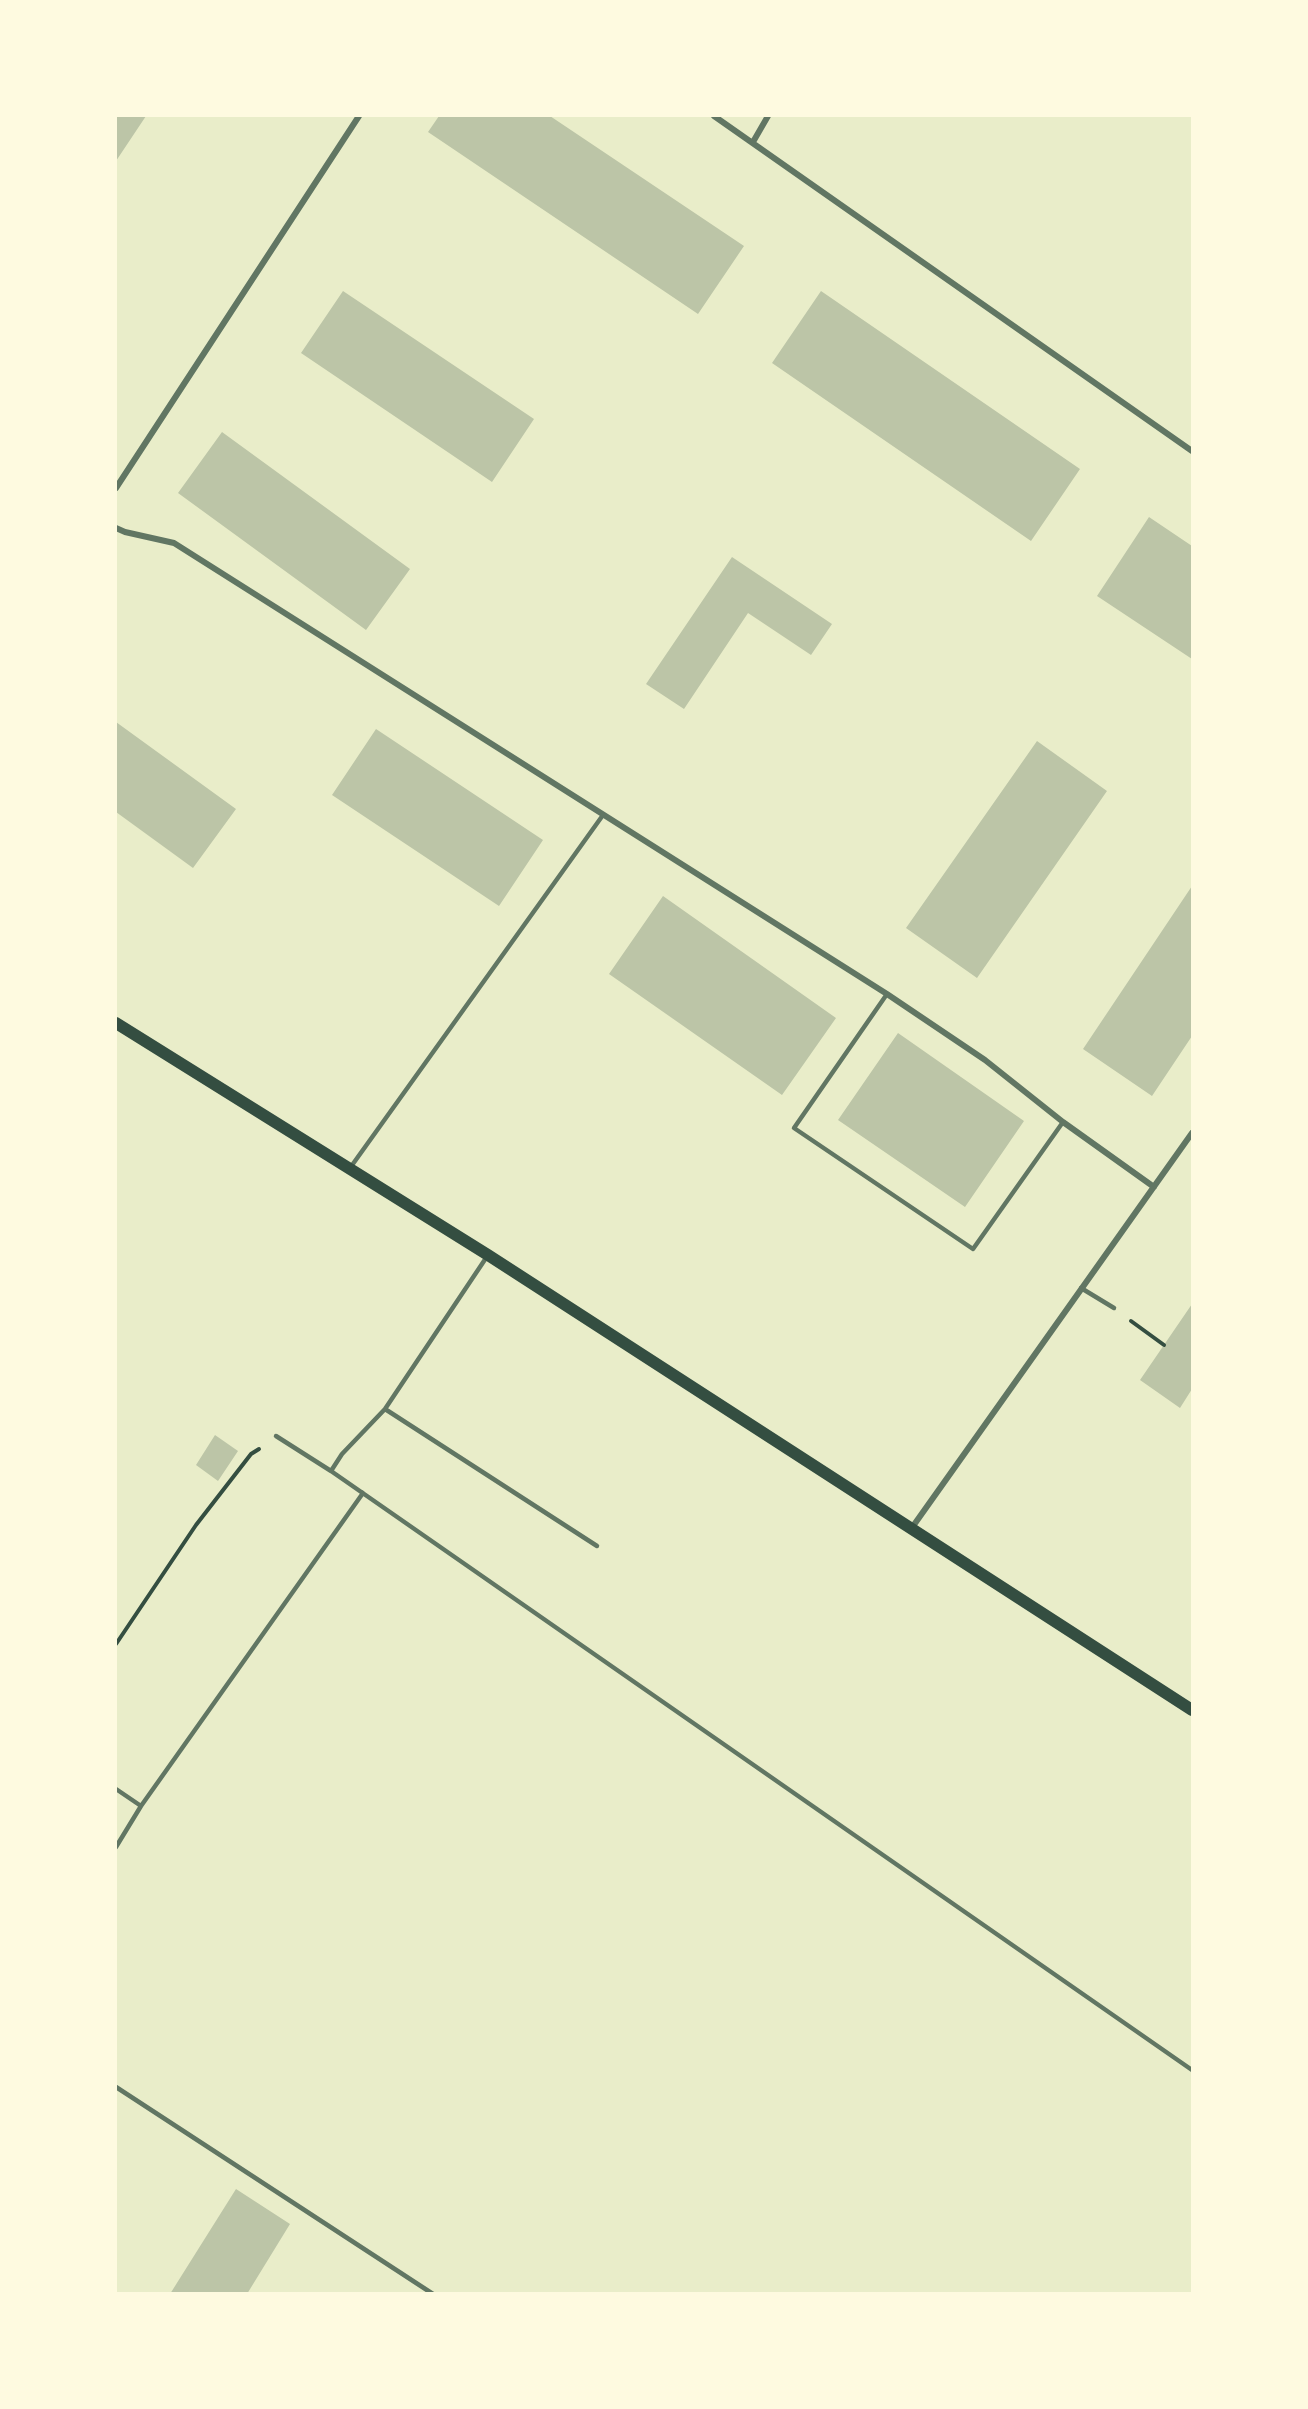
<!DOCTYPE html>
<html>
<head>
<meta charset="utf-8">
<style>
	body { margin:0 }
	#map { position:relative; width:1308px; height:2409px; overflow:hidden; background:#e9edc9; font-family:"Work Sans",sans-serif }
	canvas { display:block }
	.frame { position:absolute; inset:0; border:117px solid #fefae0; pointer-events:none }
</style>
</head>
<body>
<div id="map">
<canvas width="1308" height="2409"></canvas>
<div class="frame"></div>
</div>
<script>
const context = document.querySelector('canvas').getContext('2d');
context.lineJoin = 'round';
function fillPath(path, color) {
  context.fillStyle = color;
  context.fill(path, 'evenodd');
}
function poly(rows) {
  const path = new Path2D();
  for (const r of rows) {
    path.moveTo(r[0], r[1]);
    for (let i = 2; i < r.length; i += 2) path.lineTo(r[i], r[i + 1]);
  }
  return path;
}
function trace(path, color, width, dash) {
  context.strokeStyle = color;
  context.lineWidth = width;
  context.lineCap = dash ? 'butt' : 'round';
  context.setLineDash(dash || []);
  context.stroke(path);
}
fillPath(poly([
	[116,116,146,116,116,161],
	[439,116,550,116,744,246,698,314,428,132],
	[343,291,534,419,492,482,301,353],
	[821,291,1080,469,1031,541,772,363],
	[222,432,410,569,366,630,178,493],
	[1149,517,1192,546,1192,659,1097,596],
	[732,557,832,624,811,655,748,613,684,709,646,684],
	[116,722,236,809,193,868,116,812],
	[376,729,543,840,499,906,332,795],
	[1037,741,1107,791,977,978,906,928],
	[1192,886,1192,1036,1152,1096,1083,1049],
	[663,896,836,1018,782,1095,609,974],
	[898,1033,1024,1121,965,1207,838,1120],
	[1192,1304,1192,1389,1180,1408,1140,1380],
	[215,1435,238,1451,218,1481,196,1465],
	[236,2189,290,2224,247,2294,170,2294]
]), '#bcc5a7');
trace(poly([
	[1131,1321,1164,1345],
	[116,1644,196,1525,251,1454,259,1449]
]), '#344e41', 4);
trace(poly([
	[887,994,794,1128,973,1249,1063,1122],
	[350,1168,603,815],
	[488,1255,385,1409,597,1546],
	[1081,1288,1114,1308],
	[385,1409,342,1454,331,1471,1192,2070],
	[276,1436,331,1471],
	[116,1789,141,1806,363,1493],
	[116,1847,141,1806],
	[116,2087,433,2294]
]), '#617663', 4.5);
trace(poly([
	[714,116,1192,451],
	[753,142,768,116],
	[116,488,359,116],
	[116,528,125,532,174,543,887,994,985,1060,1063,1122,1154,1187],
	[911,1529,1192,1133]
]), '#617663', 6);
trace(poly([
	[116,1023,488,1255,1192,1710]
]), '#344e41', 12);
</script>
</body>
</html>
